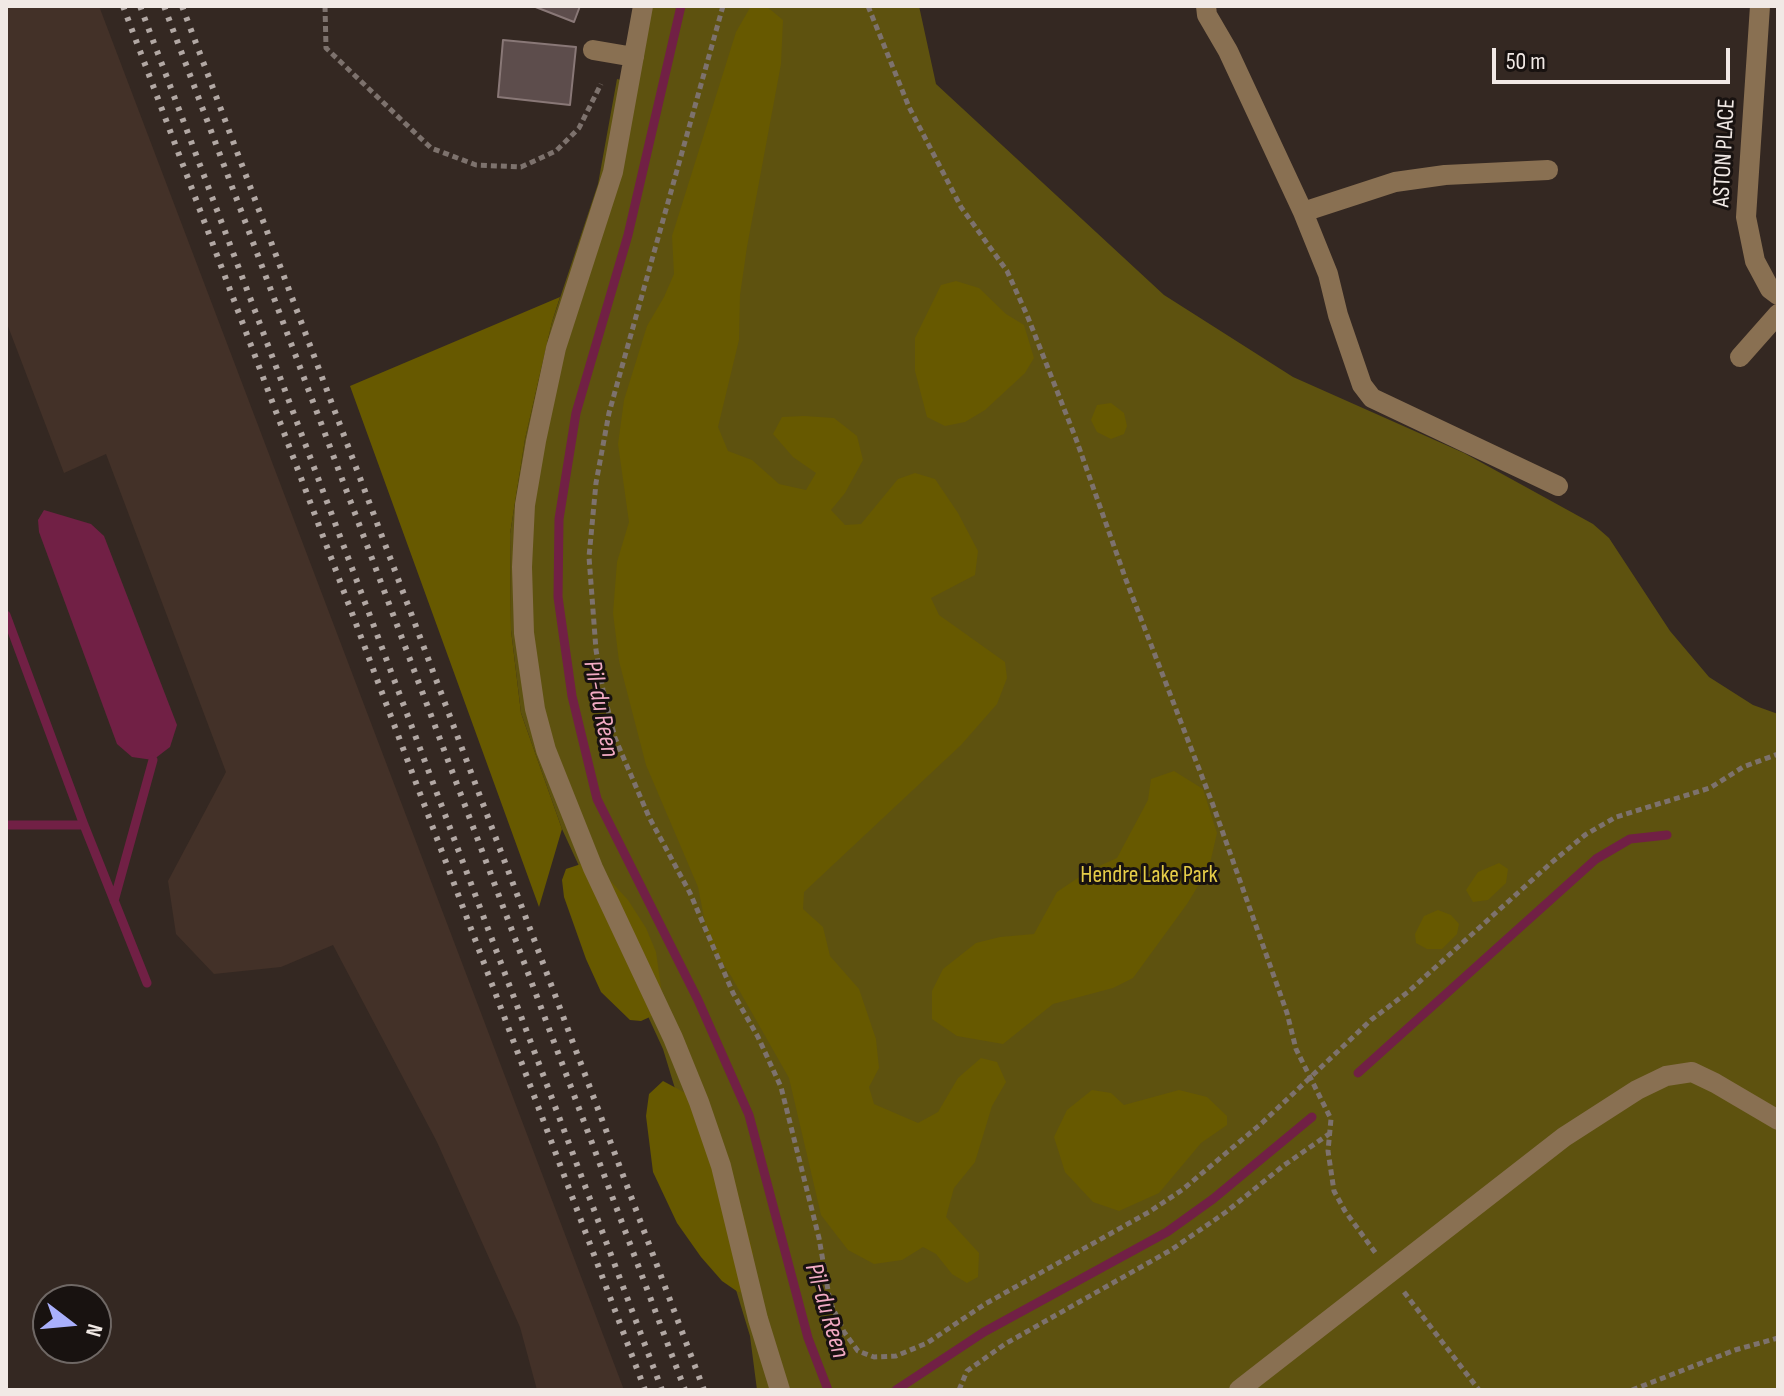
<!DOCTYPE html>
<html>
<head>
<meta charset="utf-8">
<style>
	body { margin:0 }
	#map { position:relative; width:1784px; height:1396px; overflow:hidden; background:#342822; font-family:"Sofia Sans Condensed",sans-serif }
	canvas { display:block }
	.frame { position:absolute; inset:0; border:8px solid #f1e9e5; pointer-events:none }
	.north { position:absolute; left:32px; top:1284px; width:80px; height:80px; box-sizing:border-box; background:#181210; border:2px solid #6f6865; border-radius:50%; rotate:106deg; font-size:22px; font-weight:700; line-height:32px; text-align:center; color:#f1e9e5 }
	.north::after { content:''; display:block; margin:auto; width:28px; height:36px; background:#a9b0fc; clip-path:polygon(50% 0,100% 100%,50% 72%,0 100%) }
	.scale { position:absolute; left:1492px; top:48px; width:238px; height:36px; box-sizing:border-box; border:4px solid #f1e9e5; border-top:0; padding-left:10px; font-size:24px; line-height:28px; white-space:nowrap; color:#f1e9e5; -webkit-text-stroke:6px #181210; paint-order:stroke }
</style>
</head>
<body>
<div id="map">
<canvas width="1784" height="1396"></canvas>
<div class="frame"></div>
<div class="north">N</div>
<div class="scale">50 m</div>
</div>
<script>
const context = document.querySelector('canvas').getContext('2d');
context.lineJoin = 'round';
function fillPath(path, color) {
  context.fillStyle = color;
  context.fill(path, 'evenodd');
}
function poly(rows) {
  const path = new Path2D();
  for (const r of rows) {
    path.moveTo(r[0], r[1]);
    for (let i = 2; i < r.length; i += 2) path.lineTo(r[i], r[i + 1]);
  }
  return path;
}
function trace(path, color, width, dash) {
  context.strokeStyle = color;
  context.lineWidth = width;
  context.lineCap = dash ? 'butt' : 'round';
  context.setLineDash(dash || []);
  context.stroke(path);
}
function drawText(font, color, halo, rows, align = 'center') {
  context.font = font + ' "Sofia Sans Condensed",sans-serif';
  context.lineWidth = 6;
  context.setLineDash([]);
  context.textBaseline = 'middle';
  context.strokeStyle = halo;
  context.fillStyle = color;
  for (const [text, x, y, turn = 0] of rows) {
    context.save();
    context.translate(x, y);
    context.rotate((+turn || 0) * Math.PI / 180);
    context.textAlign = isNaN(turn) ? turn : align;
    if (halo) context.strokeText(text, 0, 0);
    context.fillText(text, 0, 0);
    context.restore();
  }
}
fillPath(poly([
	[6,6,99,6,624,1390,537,1390,520,1327,437,1142,333,945,281,967,214,974,176,934,168,881,226,772,106,454,64,473,6,321]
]), '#433128');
fillPath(poly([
	[649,6,919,6,936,84,1164,295,1293,377,1464,453,1593,524,1609,538,1670,631,1709,677,1753,705,1778,714,1778,1390,757,1390,750,1336,663,1049,562,829,521,713,511,630,510,534,525,439,552,322,598,184,617,79,634,83]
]), '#5e520f');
fillPath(poly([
	[751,6,766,6,783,20,781,64,747,247,740,295,739,340,718,427,728,451,752,460,779,484,806,490,816,473,793,457,773,434,782,417,804,416,834,418,857,436,863,460,845,493,831,510,845,525,861,524,898,479,915,473,935,479,958,513,978,551,975,575,931,598,939,615,1005,662,1007,678,997,704,961,745,804,892,803,909,823,927,830,956,859,989,876,1039,879,1068,869,1087,874,1104,918,1123,938,1112,958,1078,981,1058,997,1062,1006,1082,992,1106,975,1162,954,1188,946,1217,979,1253,978,1277,967,1283,952,1274,936,1254,923,1247,902,1260,874,1264,848,1250,821,1215,789,1078,731,976,709,943,698,887,646,765,619,661,613,613,617,562,629,522,618,444,624,400,647,326,664,297,674,274,672,236,736,32],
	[956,281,979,288,1006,314,1024,325,1034,358,1025,373,985,410,965,422,945,426,927,417,915,371,915,338,941,285],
	[560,297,552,322,525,439,510,534,511,630,521,713,562,829,539,907,350,386],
	[1111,403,1124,413,1127,426,1124,434,1111,439,1097,432,1091,420,1097,405],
	[1174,771,1203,789,1217,833,1209,868,1187,904,1133,978,1113,988,1053,1004,1003,1044,957,1036,932,1019,932,991,943,969,976,943,1000,937,1034,934,1057,892,1088,871,1117,858,1148,800,1151,779],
	[1499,863,1508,869,1506,883,1488,900,1473,902,1466,890,1478,872],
	[581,864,605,875,628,900,646,928,656,952,662,994,652,1016,641,1021,630,1020,601,992,586,959,564,897,562,880,566,869],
	[1438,910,1451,915,1459,924,1457,934,1442,949,1427,949,1416,943,1415,934,1424,916],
	[663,1081,708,1105,730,1162,753,1253,753,1280,748,1293,738,1292,722,1281,701,1257,677,1223,653,1172,646,1116,649,1094],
	[1092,1090,1111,1093,1124,1105,1179,1090,1207,1097,1227,1116,1227,1125,1201,1143,1159,1193,1119,1211,1093,1202,1065,1172,1054,1137,1067,1110]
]), '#675900');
fillPath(poly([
	[44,510,91,524,104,536,177,725,170,747,153,760,132,757,117,744,39,532,38,520]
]), '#712045');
trace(poly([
	[681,6,628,235,576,413,559,519,558,597,572,696,597,799,698,1000,749,1115,808,1338,828,1390],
	[6,615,84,825,147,983],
	[6,825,84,825],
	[114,901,153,760],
	[1358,1073,1596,859,1630,839,1667,835],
	[896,1390,984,1332,1167,1232,1213,1199,1312,1117]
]), '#712045', 9);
const building = poly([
	[533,6,580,6,574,22,533,6],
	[503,40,576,47,570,105,498,97,503,40]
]);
fillPath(building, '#5d4d4c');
trace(building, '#897877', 2);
trace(poly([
	[325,6,326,48,431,148,476,165,521,167,556,151,579,128,601,84],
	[723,6,609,413,596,483,589,557,596,650,603,690,615,738,649,817,690,893,733,993,758,1037,781,1087,819,1238,830,1302,844,1332,858,1351,874,1357,896,1356,927,1343,985,1304,1149,1212,1182,1190,1262,1123,1371,1020,1408,992,1551,863,1585,835,1616,817,1710,788,1743,767,1778,754],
	[868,6,909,107,961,207,1007,271,1027,315,1076,439,1126,580,1213,805,1287,1013,1296,1049,1331,1119,1328,1151,1334,1191,1345,1211,1377,1255],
	[1404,1292,1479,1390],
	[959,1390,967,1371,1005,1344,1171,1250,1226,1212,1283,1166,1329,1134],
	[1632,1390,1735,1350,1778,1338]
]), '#7d726d', 5, [6, 4]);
trace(poly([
	[643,6,613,172,556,348,536,441,525,505,522,567,524,633,535,709,546,750,593,868,673,1038,699,1102,721,1166,758,1319,780,1390],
	[1206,6,1207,15,1228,51,1303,212,1328,274,1338,315,1362,385,1372,398,1558,486],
	[1760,6,1746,217,1755,261,1770,289,1778,295],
	[593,50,634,57],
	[1303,212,1395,182,1445,175,1548,170],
	[1740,357,1778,314],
	[1239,1390,1564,1137,1637,1090,1666,1076,1692,1072,1715,1083,1778,1120]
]), '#897052', 20);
trace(poly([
	[123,6,645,1390],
	[140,6,662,1390],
	[164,6,685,1390],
	[182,6,704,1390]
]), '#b2a8a4', 6, [4, 8]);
drawText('24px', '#f1e9e5', '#181210', [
	["ASTON PLACE",1725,153,-87]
]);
drawText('24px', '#e5cc48', '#181210', [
	["Hendre Lake Park",1149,876]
]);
drawText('italic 26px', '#f2aac3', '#181210', [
	["Pil-du Reen",600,709,79],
	["Pil-du Reen",826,1311,73]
]);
</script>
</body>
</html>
